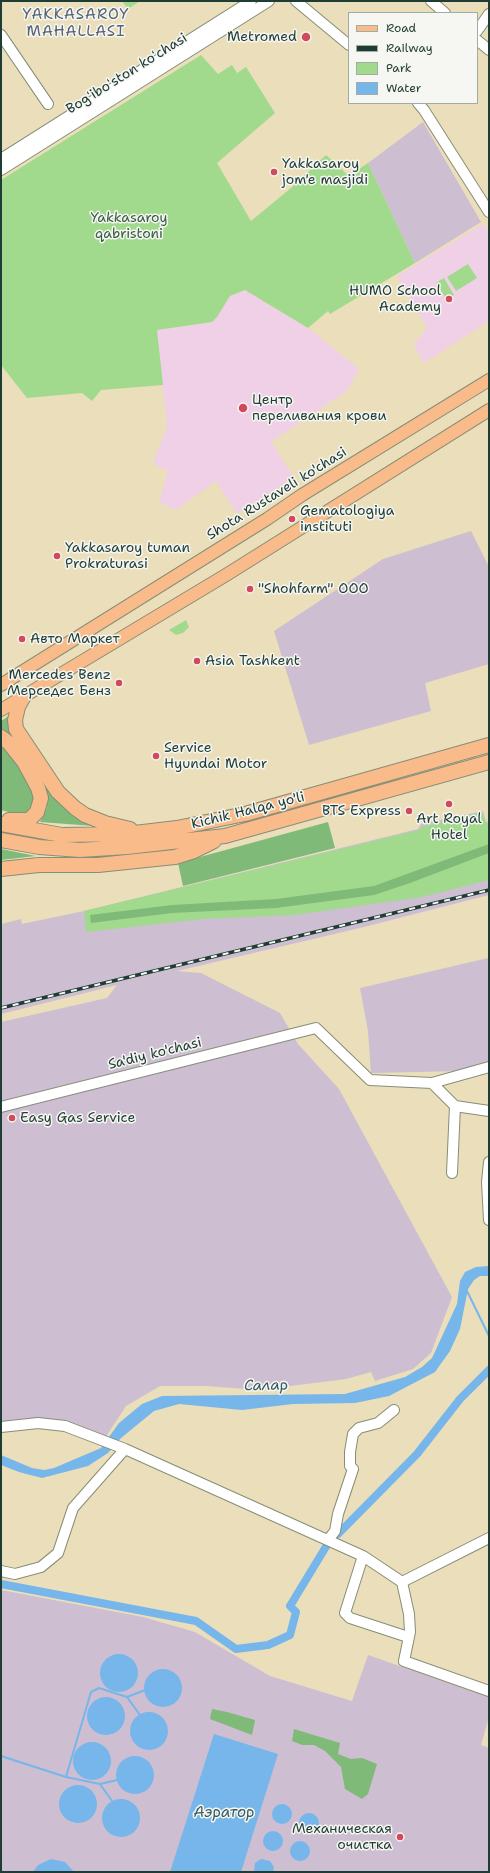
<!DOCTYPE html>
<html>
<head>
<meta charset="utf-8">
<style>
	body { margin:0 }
	#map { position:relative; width:490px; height:1873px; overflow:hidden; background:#ebdeba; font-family:"Shantell Sans",sans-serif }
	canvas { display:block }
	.frame { position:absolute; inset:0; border:2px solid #1f3d34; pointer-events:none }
	.legend { position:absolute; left:348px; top:12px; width:130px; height:92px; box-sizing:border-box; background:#f6f6f2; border:1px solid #a0aca6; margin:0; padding:5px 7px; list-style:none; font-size:12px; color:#1f3d34 }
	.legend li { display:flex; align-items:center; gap:8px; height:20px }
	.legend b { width:20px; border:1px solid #a0aca6 }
</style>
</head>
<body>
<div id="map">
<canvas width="490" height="1873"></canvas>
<div class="frame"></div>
<ul class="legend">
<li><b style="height:5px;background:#fabb8b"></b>Road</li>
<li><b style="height:5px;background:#1f3d34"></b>Railway</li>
<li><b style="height:11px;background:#a1da8c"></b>Park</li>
<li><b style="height:11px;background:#76b6ea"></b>Water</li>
</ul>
</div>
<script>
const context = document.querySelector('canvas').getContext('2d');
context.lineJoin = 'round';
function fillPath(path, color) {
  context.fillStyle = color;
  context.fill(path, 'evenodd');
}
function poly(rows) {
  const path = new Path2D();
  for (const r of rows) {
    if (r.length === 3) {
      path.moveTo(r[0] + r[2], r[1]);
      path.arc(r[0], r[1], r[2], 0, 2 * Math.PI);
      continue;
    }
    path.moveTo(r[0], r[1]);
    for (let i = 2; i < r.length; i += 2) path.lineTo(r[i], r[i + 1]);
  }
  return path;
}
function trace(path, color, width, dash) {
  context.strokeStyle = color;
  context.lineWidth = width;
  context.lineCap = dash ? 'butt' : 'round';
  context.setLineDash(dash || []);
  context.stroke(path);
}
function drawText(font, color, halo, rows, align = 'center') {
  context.font = font + ' "Shantell Sans",sans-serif';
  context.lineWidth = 3;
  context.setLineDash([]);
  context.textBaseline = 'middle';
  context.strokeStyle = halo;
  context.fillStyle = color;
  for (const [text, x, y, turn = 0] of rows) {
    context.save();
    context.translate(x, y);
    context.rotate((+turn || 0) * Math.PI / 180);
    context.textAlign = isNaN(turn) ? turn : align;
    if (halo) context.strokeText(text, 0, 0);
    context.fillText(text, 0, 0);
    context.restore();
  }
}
fillPath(poly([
	[483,224,489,233,489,321,424,363,414,345,427,328,397,276],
	[245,290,308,328,359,369,348,390,271,442,294,477,237,514,216,481,176,510,159,502,168,471,153,464,167,426,156,330,212,322,217,317,230,296]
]), '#efd0e6');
fillPath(poly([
	[423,122,481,222,415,263,368,163],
	[471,531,489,567,489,664,425,683,431,711,309,745,274,631,383,559],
	[483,811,486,822,489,821,489,895,364,927,177,971,201,973,280,1013,298,1044,339,1089,452,1297,431,1353,413,1369,375,1381,371,1372,346,1379,258,1390,207,1386,160,1386,126,1406,105,1438,53,1421,1,1423,1,1022,107,998,117,985,1,1014,1,924,21,919,22,924,84,911,418,829,421,824],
	[488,958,489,1063,463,1071,371,1073,368,1031,360,988],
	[1,1590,143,1617,195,1632,270,1676,352,1701,368,1655,489,1697,489,1717,481,1745,489,1748,489,1872,1,1872]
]), '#cdbed2');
fillPath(poly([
	[122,1,140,1,128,9],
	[201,55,218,74,232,65,237,73,246,67,275,113,217,163,251,221,291,188,326,155,349,176,368,163,415,263,330,314,328,311,308,328,245,290,230,296,217,317,212,322,157,330,163,385,101,390,92,401,82,393,27,398,1,365,1,180],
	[468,264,477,278,456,291,447,277],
	[444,278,454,295,447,300,436,283],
	[186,620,189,627,183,633,176,635,169,630],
	[482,812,486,823,489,823,489,880,422,897,295,915,202,919,86,932,84,911,419,830,421,827]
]), '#a1da8c');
fillPath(poly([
	[10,715,11,722,94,826,40,822,47,807,46,789,13,737,1,730,1,721],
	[1,744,8,748,31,785,34,798,31,810,24,814,16,814,1,810],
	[328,822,335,848,183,886,178,863],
	[489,844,489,853,410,883,374,895,276,908,172,913,91,923,90,915,172,905,276,899,374,886],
	[1,849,36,856,1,860],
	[212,1709,227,1712,255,1720,252,1735,210,1719],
	[294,1729,340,1743,338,1754,351,1759,362,1758,377,1764,368,1794,362,1799,345,1789,341,1767,325,1751,314,1745,302,1745,292,1741]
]), '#80ba78');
fillPath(poly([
	[489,1266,489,1276,480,1276,474,1280,468,1289,460,1329,450,1351,435,1372,389,1396,355,1403,293,1404,242,1410,179,1404,154,1411,121,1438,108,1453,88,1466,42,1478,19,1472,1,1465,1,1455,32,1468,44,1470,54,1468,101,1448,119,1423,142,1404,162,1396,345,1394,405,1377,422,1367,432,1358,457,1304,460,1281,465,1272,476,1267],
	[119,1673,19],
	[163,1688,19],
	[106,1716,19],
	[149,1731,19],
	[214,1734,278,1754,241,1872,170,1872],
	[92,1761,19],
	[135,1775,19],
	[78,1804,19],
	[121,1818,19],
	[282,1814,10],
	[309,1823,10],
	[273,1841,10],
	[300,1851,10],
	[51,1859,65,1862,74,1872,33,1872,38,1865],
	[261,1859,270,1861,274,1867,273,1872,254,1872,255,1863]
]), '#76b6ea');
trace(poly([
	[466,1289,489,1336],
	[127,1697,140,1715],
	[1,1756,66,1777,100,1784,117,1780],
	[66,1777,91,1692,99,1688,127,1697,145,1690],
	[100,1784,112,1801]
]), '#76b6ea', 2);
trace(poly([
	[338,1534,417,1454,460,1399,489,1370],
	[1,1584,196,1621,236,1649,268,1645,290,1635,296,1612,290,1606,327,1545]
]), '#76b6ea', 8);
const minor = poly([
	[296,1,349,45],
	[431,1,445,13],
	[477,31,489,14],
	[1,35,48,104],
	[477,40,489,50],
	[418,103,424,110,489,212],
	[1,159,251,1],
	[1,170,269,1],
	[432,1083,489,1067],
	[1,1107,316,1028,370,1080,432,1083,455,1106,489,1111],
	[489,1162,487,1182,489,1220],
	[452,1173,455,1106],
	[1,1427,38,1423,65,1426,125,1449,363,1556,402,1582,409,1614,410,1632,404,1661,489,1691],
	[328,1540,335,1531,338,1514,353,1469,350,1466,350,1452,353,1434,359,1428,378,1423,394,1410],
	[363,1556,345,1613,350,1618,408,1637],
	[1,1571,15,1574,41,1567,58,1553,73,1508,125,1449],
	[402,1582,489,1538]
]);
const major = poly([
	[1,685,267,519,302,495,489,380],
	[1,710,226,575,489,410]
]);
const highway = poly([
	[24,696,18,707,15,720,16,729,58,792,75,808,85,815,105,823,130,829],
	[1,737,9,743,24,762,38,788,41,798,37,812,29,820,9,820],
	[1,824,62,835,126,834,177,828,245,814,489,745],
	[1,840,39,847,80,850,127,847,225,836,489,762],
	[1,869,39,865,98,865,175,857,194,851,214,841]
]);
trace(minor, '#858e77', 12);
trace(major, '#858e77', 14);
trace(highway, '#858e77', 16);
trace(minor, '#fff', 10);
trace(major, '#fabb8b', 12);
trace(highway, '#fabb8b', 14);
const rail = poly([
	[1,1008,489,890]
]);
trace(rail, '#1f3d34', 3.5);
trace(rail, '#f6f6f2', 2, [6]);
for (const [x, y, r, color] of [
	[306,37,5,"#d1495b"],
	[274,172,4,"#d1495b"],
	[449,299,4,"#d1495b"],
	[243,408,5,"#d1495b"],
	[292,519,4,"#d1495b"],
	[57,556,4,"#d1495b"],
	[250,589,4,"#d1495b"],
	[22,639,4,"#d1495b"],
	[197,661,4,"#d1495b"],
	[119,683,4,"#d1495b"],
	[156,756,4,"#d1495b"],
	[449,804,4,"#d1495b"],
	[409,811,4,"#d1495b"],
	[12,1118,4,"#d1495b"],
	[400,1837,4,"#d1495b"]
]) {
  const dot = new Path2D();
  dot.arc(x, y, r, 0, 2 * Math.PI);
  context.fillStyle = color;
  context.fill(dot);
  trace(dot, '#f6f6f2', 1.5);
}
drawText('14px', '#1f3d34', '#f6f6f2', [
	["Metromed",297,37,"right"],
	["Yakkasaroy",282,164],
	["jom'e masjidi",282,180],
	["HUMO School",441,291,"right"],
	["Academy",441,307,"right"],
	["Центр",252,400],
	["переливания крови",252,416],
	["Gematologiya",300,511],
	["instituti",300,527],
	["Yakkasaroy tuman",65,548],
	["Prokraturasi",65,564],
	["\"Shohfarm\" OOO",258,589],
	["Авто Маркет",30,639],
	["Asia Tashkent",205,661],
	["Mercedes Benz",111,675,"right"],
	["Мерседес Бенз",111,691,"right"],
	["Service",164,748],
	["Hyundai Motor",164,764],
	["BTS Express",401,811,"right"],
	["Art Royal",449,819,"center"],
	["Hotel",449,835,"center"],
	["Easy Gas Service",20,1118],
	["Механическая",392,1829,"right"],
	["очистка",392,1845,"right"]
], 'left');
drawText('14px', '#1f3d34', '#f6f6f2', [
	["Bogʻiboʻston koʻchasi",127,74,-32],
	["Shota Rustaveli ko'chasi",277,494,-32],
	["Kichik Halqa yo'li",248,811,-14],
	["Sa'diy ko'chasi",155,1054,-14]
]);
drawText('14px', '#395c46', '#f6f6f2', [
	["Yakkasaroy",129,218],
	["qabristoni",129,234]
]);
context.letterSpacing = '1px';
drawText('15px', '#556372', '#f6f6f2', [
	["YAKKASAROY",76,15],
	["MAHALLASI",76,32]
]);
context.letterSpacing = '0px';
drawText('italic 15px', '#355b62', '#f6f6f2', [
	["Салар",266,1386,-1],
	["Аэратор",224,1813]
]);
</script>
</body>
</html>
